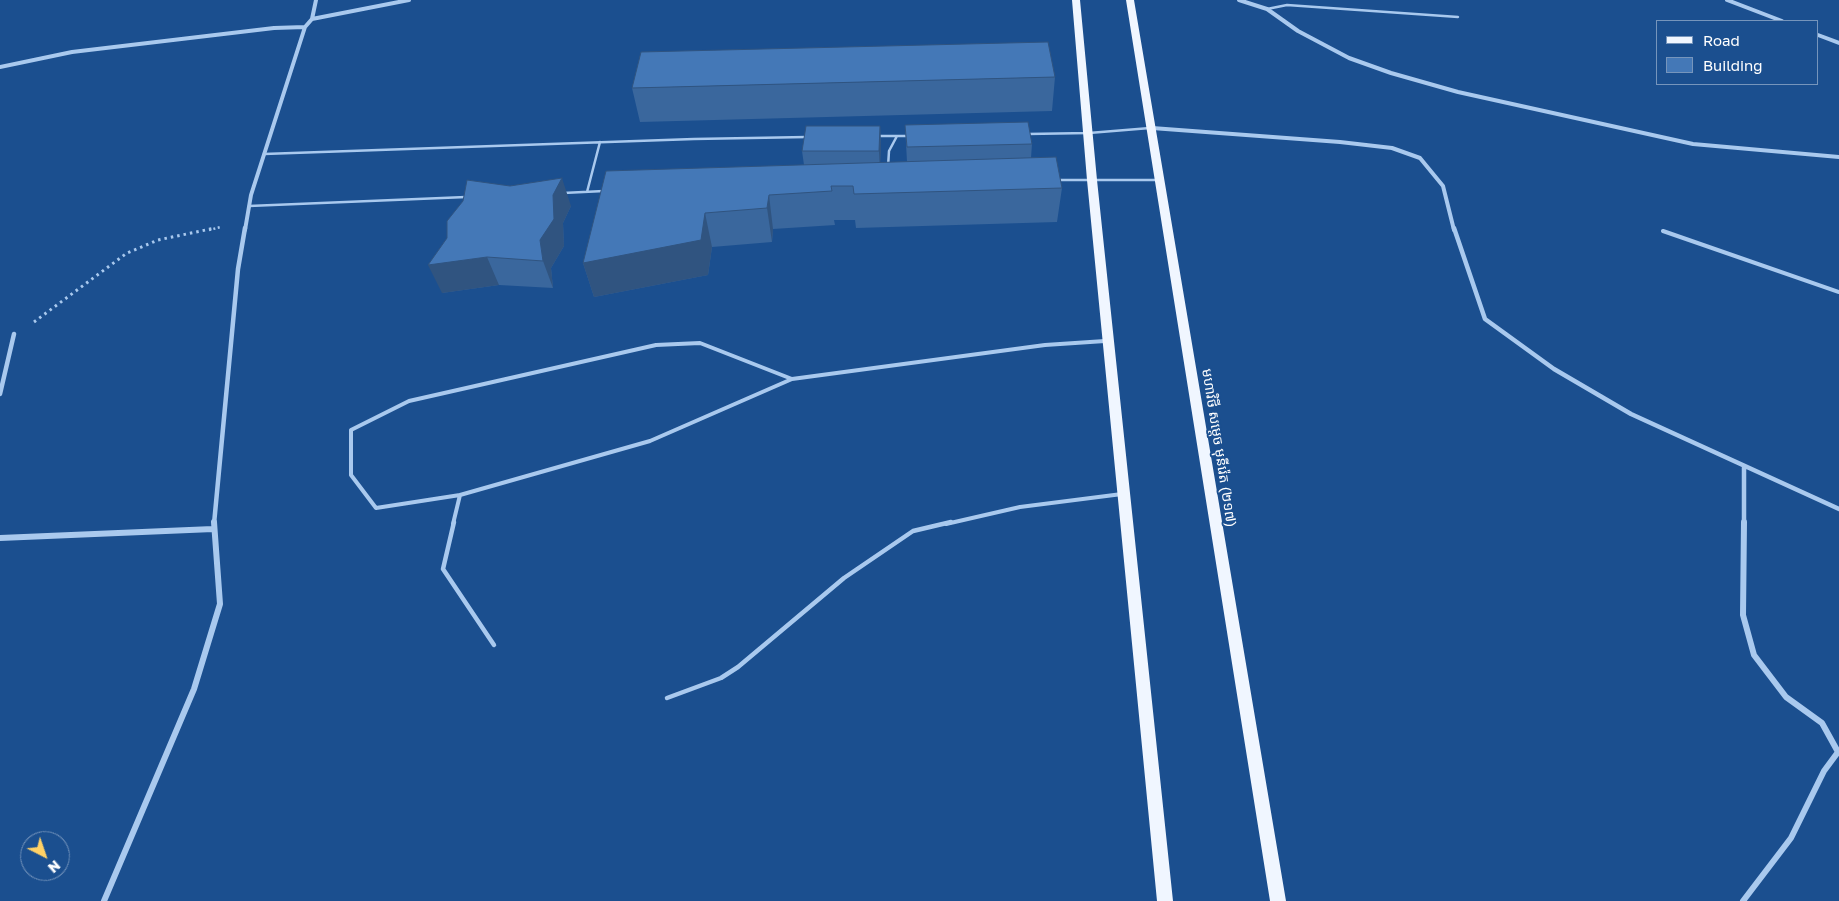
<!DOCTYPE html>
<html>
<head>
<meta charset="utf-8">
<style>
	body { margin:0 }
	#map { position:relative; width:1839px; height:901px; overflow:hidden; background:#1b4f8f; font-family:"Golos Text",sans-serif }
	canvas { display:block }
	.legend { position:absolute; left:1656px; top:20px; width:162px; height:65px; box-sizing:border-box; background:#1b4f8f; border:1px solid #7695bc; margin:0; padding:6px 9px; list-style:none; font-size:15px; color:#fff }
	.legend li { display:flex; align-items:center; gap:10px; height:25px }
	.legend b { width:25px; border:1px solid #7695bc }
	.north { position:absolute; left:20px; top:831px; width:50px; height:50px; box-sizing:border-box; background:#1b4f8f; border:1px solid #7695bc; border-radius:50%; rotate:139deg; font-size:14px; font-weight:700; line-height:20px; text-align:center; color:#fff }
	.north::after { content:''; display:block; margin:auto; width:18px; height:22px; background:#ffd166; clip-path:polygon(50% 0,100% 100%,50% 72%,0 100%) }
</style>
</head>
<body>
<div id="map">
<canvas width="1839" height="901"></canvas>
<ul class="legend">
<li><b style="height:6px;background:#f0f6ff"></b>Road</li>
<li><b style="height:14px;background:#4478b7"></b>Building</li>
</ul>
<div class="north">N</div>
</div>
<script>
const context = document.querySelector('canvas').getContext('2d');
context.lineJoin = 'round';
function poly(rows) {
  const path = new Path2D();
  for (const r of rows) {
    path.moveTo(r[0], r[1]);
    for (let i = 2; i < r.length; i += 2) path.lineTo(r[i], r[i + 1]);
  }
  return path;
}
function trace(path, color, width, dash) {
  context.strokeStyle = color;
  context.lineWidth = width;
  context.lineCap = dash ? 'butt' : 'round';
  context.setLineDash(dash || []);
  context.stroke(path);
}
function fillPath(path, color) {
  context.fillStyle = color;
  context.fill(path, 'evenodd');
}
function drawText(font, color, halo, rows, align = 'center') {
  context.font = font + ' "Golos Text","Noto Sans Khmer",sans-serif';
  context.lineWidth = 4;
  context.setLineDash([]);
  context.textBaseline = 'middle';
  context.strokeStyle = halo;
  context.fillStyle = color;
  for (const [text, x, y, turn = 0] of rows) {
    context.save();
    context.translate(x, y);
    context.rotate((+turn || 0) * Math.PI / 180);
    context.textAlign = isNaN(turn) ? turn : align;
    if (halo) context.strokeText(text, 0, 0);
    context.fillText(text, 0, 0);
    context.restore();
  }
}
trace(poly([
	[209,230,221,227]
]), '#a9c9ee', 2.5, [2, 2.5]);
trace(poly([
	[34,322,127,253,158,240,215,228]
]), '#a9c9ee', 3, [2.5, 4]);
trace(poly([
	[1267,9,1287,5,1458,17],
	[1027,134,1089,133,1150,128],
	[877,136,897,136],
	[264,154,694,139,807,137],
	[888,167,889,151,897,136,910,136],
	[1057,180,1160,180],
	[587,192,600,142],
	[563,193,604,191],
	[249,206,466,197]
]), '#a9c9ee', 2.5);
trace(poly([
	[1663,231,1839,292],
	[460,495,376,508,351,475,351,430,409,401,656,345,700,343,792,379],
	[453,524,460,495,650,441,792,379,1045,345,1105,341],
	[946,524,1020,507,1122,494]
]), '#a9c9ee', 4);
trace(poly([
	[454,522,443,569,494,645],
	[667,698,721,678,738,667,844,578,913,531,951,522]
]), '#a9c9ee', 4.5);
trace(poly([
	[1239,0,1267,9,1298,31,1349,58,1391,73,1458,92,1693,144,1839,157],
	[1727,0,1782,21],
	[312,19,409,0],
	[1818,35,1839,43],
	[0,67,72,52,274,28,305,27],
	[1152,128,1340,142,1392,148,1420,158,1443,186,1454,230],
	[245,230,251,195,305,27,312,19,316,0]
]), '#a9c9ee', 4);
trace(poly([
	[1454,228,1485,319,1554,369,1631,414,1839,509],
	[0,394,14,334],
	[214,524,238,269,245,228],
	[1744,524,1744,466]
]), '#a9c9ee', 4.5);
trace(poly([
	[0,538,213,529],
	[104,901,194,689,220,604,214,522],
	[1743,901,1791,838,1824,771,1838,752,1822,723,1786,697,1754,655,1743,615,1744,522]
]), '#a9c9ee', 6);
fillPath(poly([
	[1072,0,1080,0,1097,180,1173,901,1157,901,1087,180,1072,0],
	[1126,0,1134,0,1286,901,1270,901,1126,0]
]), '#f0f6ff');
fillPath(poly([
	[1055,77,1052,111,640,122,632,88],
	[905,125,1032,144,1031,158,1062,188,1057,222,856,228,855,220,834,220,835,225,773,229,772,242,712,247,708,275,594,297,583,263,804,165,802,151,880,126,881,146,880,163,907,162],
	[510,186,571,206,563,223,564,246,551,268,553,288,499,285,442,293]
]), '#3a679d');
fillPath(poly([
	[880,126,881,146,880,171,879,151],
	[562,178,571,206,563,223,564,246,551,268,553,288,543,261,540,240,553,195],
	[769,195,773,229,772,242,767,208],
	[705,213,712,247,708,275,594,297,583,263],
	[487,257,499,285,442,293,428,265]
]), '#305480');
const building = poly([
	[1048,42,1055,77,632,88,641,52,1048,42],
	[1028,122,1032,144,907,147,905,125,1028,122],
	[806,126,880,126,879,151,802,151,806,126],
	[1056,157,1062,188,854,194,853,186,831,186,832,191,769,195,767,208,705,213,701,240,583,263,606,171,1056,157],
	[562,178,553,195,554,219,540,240,543,261,487,257,428,265,447,238,447,221,463,201,467,180,510,186,562,178]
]);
fillPath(building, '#4478b7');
trace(building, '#305480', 1);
drawText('14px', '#fff', '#1b4f8f', [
	["មហាវិថី សម្តេច មុនីរ៉េត (២១៧)",1219,448,81]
]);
</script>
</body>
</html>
